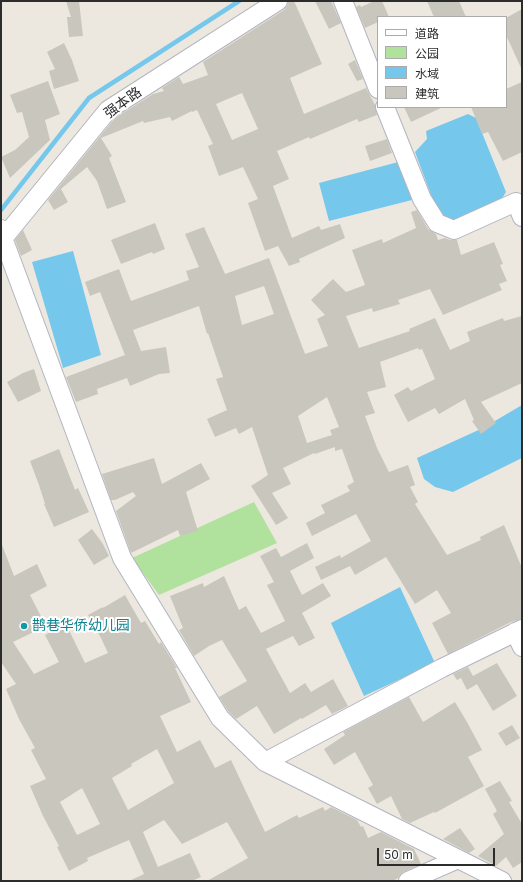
<!DOCTYPE html>
<html>
<head>
<meta charset="utf-8">
<style>
	body { margin:0 }
	#map { position:relative; width:523px; height:882px; overflow:hidden; background:#ede8df; font-family:Inter,"Noto Sans SC",sans-serif }
	canvas { display:block }
	.frame { position:absolute; inset:0; border:2px solid #2c2c2c; pointer-events:none }
	.legend { position:absolute; left:377px; top:16px; width:130px; height:92px; box-sizing:border-box; background:#fff; border:1px solid #ababab; margin:0; padding:5px 7px; list-style:none; font-size:12px; color:#2c2c2c }
	.legend li { display:flex; align-items:center; gap:8px; height:20px }
	.legend b { width:20px; border:1px solid #ababab }
	.scale { position:absolute; left:377px; top:848px; width:118px; height:18px; box-sizing:border-box; border:2px solid #2c2c2c; border-top:0; padding-left:5px; font-size:12px; line-height:14px; white-space:nowrap; color:#2c2c2c; -webkit-text-stroke:3px #fff; paint-order:stroke }
</style>
</head>
<body>
<div id="map">
<canvas width="523" height="882"></canvas>
<div class="frame"></div>
<ul class="legend">
<li><b style="height:5px;background:#fff"></b>道路</li>
<li><b style="height:11px;background:#b1e29d"></b>公园</li>
<li><b style="height:11px;background:#75c7ec"></b>水域</li>
<li><b style="height:11px;background:#c9c6bd"></b>建筑</li>
</ul>
<div class="scale">50 m</div>
</div>
<script>
const context = document.querySelector('canvas').getContext('2d');
context.lineJoin = 'round';
function fillPath(path, color) {
  context.fillStyle = color;
  context.fill(path, 'evenodd');
}
function poly(rows) {
  const path = new Path2D();
  for (const r of rows) {
    path.moveTo(r[0], r[1]);
    for (let i = 2; i < r.length; i += 2) path.lineTo(r[i], r[i + 1]);
  }
  return path;
}
function trace(path, color, width, dash) {
  context.strokeStyle = color;
  context.lineWidth = width;
  context.lineCap = dash ? 'butt' : 'round';
  context.setLineDash(dash || []);
  context.stroke(path);
}
function drawText(font, color, halo, rows, align = 'center') {
  context.font = font + ' Inter,"Noto Sans SC",sans-serif';
  context.lineWidth = 4;
  context.setLineDash([]);
  context.textBaseline = 'middle';
  context.strokeStyle = halo;
  context.fillStyle = color;
  for (const [text, x, y, turn = 0] of rows) {
    context.save();
    context.translate(x, y);
    context.rotate((+turn || 0) * Math.PI / 180);
    context.textAlign = isNaN(turn) ? turn : align;
    if (halo) context.strokeText(text, 0, 0);
    context.fillText(text, 0, 0);
    context.restore();
  }
}
fillPath(poly([
	[254,502,277,543,159,595,132,558]
]), '#b1e29d');
fillPath(poly([
	[468,114,476,118,506,192,494,211,449,225,436,208,415,152,427,139,426,131],
	[402,161,412,200,329,221,319,183],
	[73,251,101,355,63,368,32,262],
	[522,405,522,458,453,492,435,487,424,479,417,458,483,428],
	[400,587,435,663,364,696,331,623]
]), '#75c7ec');
trace(poly([
	[1,210,89,98,239,1]
]), '#75c7ec', 4.5);
fillPath(poly([
	[66,1,79,1,83,36,69,37,67,17,71,17],
	[288,1,294,1,322,64,290,78,304,114,366,88,375,105,377,115,359,122,357,119,310,139,309,137,277,151,289,179,273,186,292,238,319,226,321,230,340,224,345,238,299,259,300,262,289,266,278,246,265,251,248,203,258,199,243,167,219,176,208,146,213,144,197,110,192,112,192,111,172,121,170,117,144,123,143,121,101,138,112,156,109,158,126,202,107,209,97,181,87,167,61,189,68,202,54,210,48,200,115,118,153,94,164,91,162,88,179,77,183,84,208,75,203,62,284,10,287,6],
	[242,93,258,129,232,140,216,104],
	[315,1,331,1,341,23,329,29],
	[374,1,382,1,389,17,378,17,378,22,365,28,356,7,360,5,361,7],
	[427,1,459,1,466,17,434,17],
	[522,9,522,70,506,35,506,18],
	[64,43,72,60,79,81,54,89,49,71,55,69,47,52],
	[355,60,363,79,357,81,348,64],
	[48,81,60,114,45,120,50,140,10,178,1,157,15,150,29,137,22,112,17,113,10,95],
	[522,82,522,152,503,161,488,132,482,134,471,107,506,107,506,89],
	[404,107,443,107,411,122],
	[387,139,392,153,370,161,365,146],
	[417,210,428,229,436,234,438,240,445,238,450,240,457,240,461,255,494,242,503,264,500,265,507,281,499,284,502,290,443,315,430,289,398,300,400,304,373,312,372,308,346,316,359,348,410,331,409,329,435,318,450,350,470,341,467,332,503,318,504,321,522,316,522,383,481,402,496,423,481,434,472,421,474,420,465,399,439,414,435,408,408,422,394,395,408,387,411,391,435,379,422,349,419,350,418,348,380,362,386,387,367,392,375,413,365,416,377,448,389,472,408,465,415,485,410,487,418,502,415,504,447,555,481,540,480,537,504,525,522,568,522,619,511,622,448,654,432,623,451,613,437,590,415,604,386,557,355,575,350,566,321,580,315,567,340,555,341,558,371,541,356,514,312,536,306,523,325,513,321,505,350,491,347,486,354,482,342,449,335,451,335,447,315,454,314,453,283,468,291,484,272,493,288,518,276,525,251,486,268,475,252,427,239,434,236,428,215,437,207,419,227,410,216,379,223,377,208,333,207,334,199,306,133,330,141,351,166,347,170,373,159,374,130,386,127,378,97,389,98,394,76,402,66,377,125,355,100,292,90,296,85,282,119,269,131,301,189,280,186,271,199,267,185,234,204,227,225,274,269,258,305,354,328,346,317,319,325,315,311,300,333,279,346,292,365,285,352,250,382,239,383,243,416,228,411,212],
	[264,286,274,314,242,325,235,296],
	[327,397,339,427,330,430,332,435,307,443,298,416],
	[155,223,165,249,153,254,152,252,121,264,111,240],
	[23,230,32,250,21,256,15,240],
	[34,369,41,391,18,402,7,382,23,373],
	[59,449,75,490,78,488,89,512,54,527,44,504,45,504,39,485,30,461],
	[154,458,162,484,201,463,210,479,186,492,198,531,180,536,178,530,131,553,116,511,136,496,133,492,115,500,111,500,102,474],
	[92,529,103,544,109,556,94,565,78,540],
	[307,543,314,558,290,571,302,595,323,583,331,596,302,613,315,638,299,646,293,636,266,649,290,693,305,683,311,692,333,679,348,706,332,714,326,705,302,719,301,718,274,734,257,706,236,719,228,711,219,697,247,681,222,640,209,646,194,656,179,630,183,628,170,596,203,583,204,587,224,576,239,610,246,606,261,633,285,621,267,585,274,582,260,556,276,548,281,557],
	[1,545,2,545,14,576,37,564,47,586,30,595,46,626,13,642,34,674,59,662,45,635,66,624,85,663,108,653,101,638,88,615,103,607,103,608,125,595,141,623,145,621,159,644,161,642,177,668,175,668,191,702,160,716,177,752,200,740,215,768,231,760,265,832,297,815,299,818,323,807,325,811,331,807,357,820,361,827,363,826,368,838,381,832,414,849,421,864,403,872,400,875,398,878,393,881,207,881,248,858,227,822,182,844,164,820,143,832,158,867,190,853,201,877,192,881,129,881,144,874,129,840,87,858,88,861,69,871,57,847,59,846,43,816,30,786,46,779,31,750,35,748,19,719,6,689,16,684,1,662],
	[157,749,174,783,128,810,112,778,132,766,131,764],
	[82,788,100,824,77,835,60,802],
	[497,663,517,696,493,711,475,681,477,684,467,690,461,678,457,680,453,674,468,667,473,676],
	[409,697,423,722,455,702,467,722,482,750,468,757,484,786,435,813,434,812,410,823,402,819,391,796,377,804,368,788,373,785,355,752,334,765,324,749,345,735,343,732],
	[512,725,520,738,506,746,498,733],
	[500,781,512,801,509,802,522,824,522,862,513,868,506,857,496,866,478,856,504,834,493,814,497,811,485,789],
	[460,828,475,849,469,853,443,839]
]), '#c9c6bd');
const minor = poly([
	[343,1,378,89],
	[385,107,422,199,437,223,454,230,516,202,522,217],
	[1,229,3,238,122,558,220,718,265,762,502,881],
	[1,241,108,110,278,1],
	[515,632,522,647],
	[265,762,442,668,522,629],
	[408,881,458,859]
]);
trace(minor, '#b2b5bf', 20);
trace(minor, '#fff', 18);
for (const [x, y, r, color] of [
	[24,626,4,"#0f9aa8"]
]) {
  const dot = new Path2D();
  dot.arc(x, y, r, 0, 2 * Math.PI);
  context.fillStyle = color;
  context.fill(dot);
  trace(dot, '#fff', 1.5);
}
drawText('14px', '#2c2c2c', '#fff', [
	["强本路",123,103,-36]
]);
drawText('14px', '#0d838f', '#fff', [
	["鹊巷华侨幼儿园",32,626]
], 'left');
</script>
</body>
</html>
